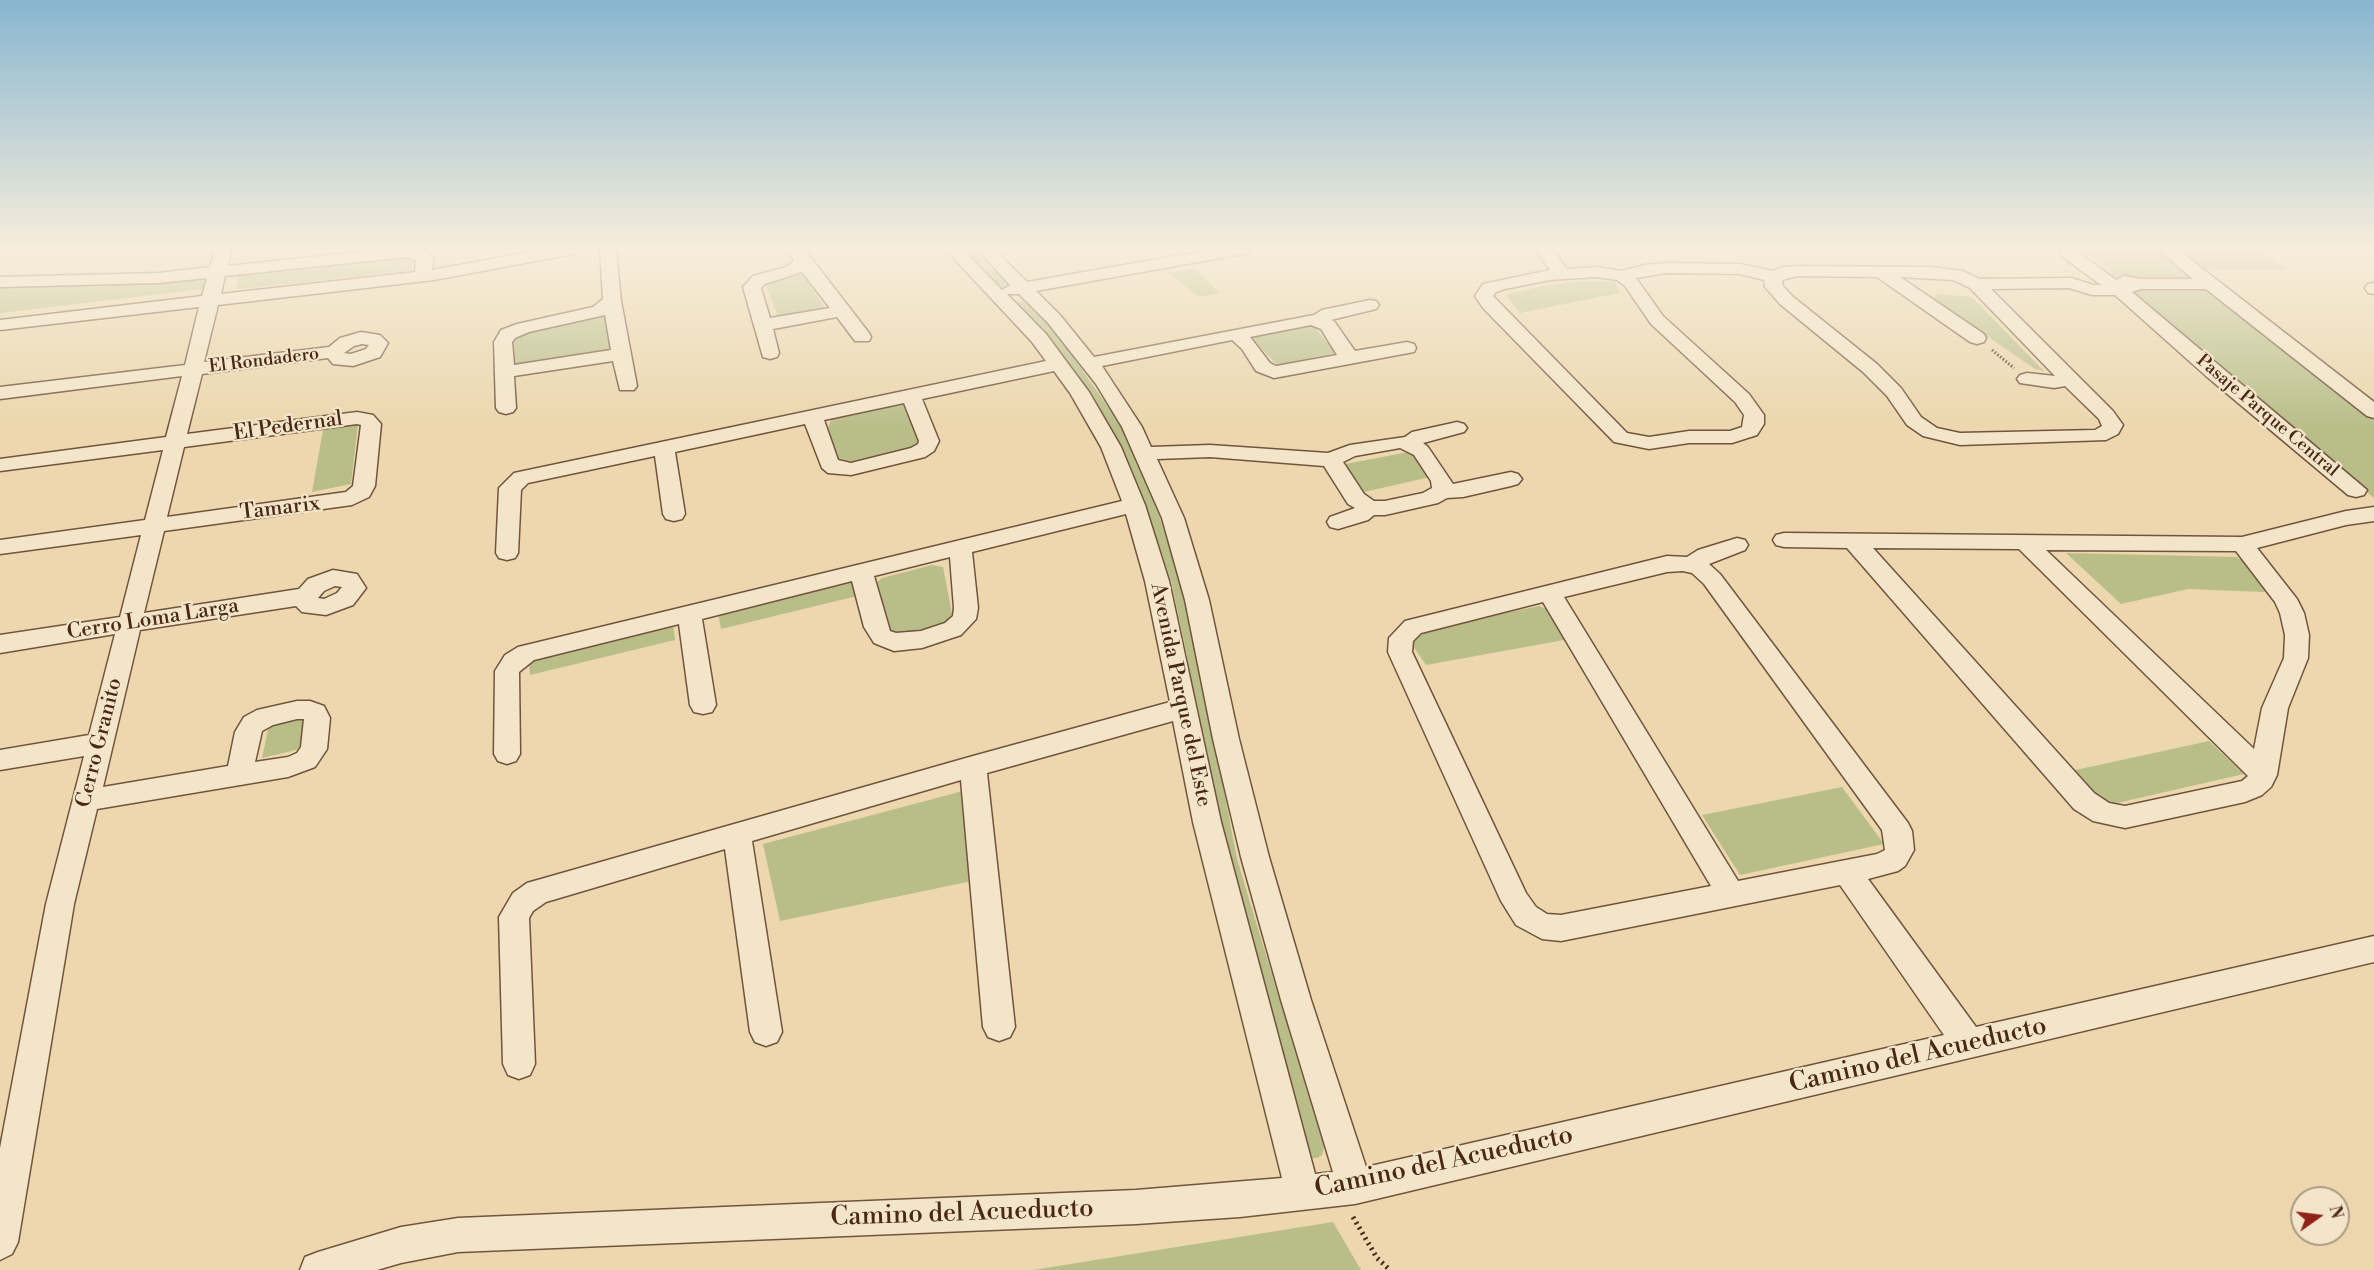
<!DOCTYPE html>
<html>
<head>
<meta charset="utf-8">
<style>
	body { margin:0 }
	#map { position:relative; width:2374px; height:1270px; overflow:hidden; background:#ecd7ae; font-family:"Libre Bodoni",serif }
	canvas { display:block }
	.north { position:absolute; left:2290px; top:1186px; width:60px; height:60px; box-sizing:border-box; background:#f3e5ca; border:2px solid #af9982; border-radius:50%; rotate:76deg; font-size:16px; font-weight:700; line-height:24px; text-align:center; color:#492817 }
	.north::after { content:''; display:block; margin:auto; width:21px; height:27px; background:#8f2418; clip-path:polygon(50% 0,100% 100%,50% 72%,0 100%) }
</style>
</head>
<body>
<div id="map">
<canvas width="2374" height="1270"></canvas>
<div class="north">N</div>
</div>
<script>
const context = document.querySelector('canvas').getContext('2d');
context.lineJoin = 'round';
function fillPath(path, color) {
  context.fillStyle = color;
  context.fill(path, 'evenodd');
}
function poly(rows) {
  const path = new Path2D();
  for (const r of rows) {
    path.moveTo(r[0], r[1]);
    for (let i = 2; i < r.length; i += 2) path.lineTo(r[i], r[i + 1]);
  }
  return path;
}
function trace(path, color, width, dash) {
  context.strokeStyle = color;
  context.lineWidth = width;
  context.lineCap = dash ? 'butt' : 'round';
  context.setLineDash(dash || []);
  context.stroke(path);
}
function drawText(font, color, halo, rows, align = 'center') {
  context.font = font + ' "Libre Bodoni",serif';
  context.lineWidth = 4.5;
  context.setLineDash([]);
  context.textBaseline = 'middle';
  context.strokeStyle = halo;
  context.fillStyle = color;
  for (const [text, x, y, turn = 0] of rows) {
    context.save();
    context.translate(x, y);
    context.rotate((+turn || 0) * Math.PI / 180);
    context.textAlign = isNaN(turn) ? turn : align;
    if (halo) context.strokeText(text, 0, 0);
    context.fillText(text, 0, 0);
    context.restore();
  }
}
fillPath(poly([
	[966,249,973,249,988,266,1007,281,1006,286,1000,287,980,268],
	[2083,249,2153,249,2374,421,2374,498],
	[2177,249,2257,249,2287,269,2204,269],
	[405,256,413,259,412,270,240,289,236,287,239,274],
	[1194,268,1220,293,1199,297,1168,273],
	[802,274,826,309,778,317,765,282],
	[206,276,203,289,0,313,0,288,115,285],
	[1580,281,1615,282,1620,293,1520,313,1506,295,1542,286],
	[1939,294,1972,297,2044,371,2035,369,1932,298],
	[1022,301,1046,322,1064,344,1113,414,1134,452,1159,515,1179,578,1198,655,1237,859,1324,1147,1322,1155,1317,1158,1310,1158,1207,774,1187,656,1171,581,1150,519,1128,462,1104,416,1056,345,1017,305,1016,302],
	[598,315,607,317,611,347,602,353,520,366,512,364,512,339,519,332],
	[1312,324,1336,353,1282,364,1275,363,1250,337],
	[894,404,902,404,909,408,918,440,915,447,855,462,838,458,828,427,831,420,840,415],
	[358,424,351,484,312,492,323,430],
	[1409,452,1416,454,1430,477,1364,492,1347,472,1345,464],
	[2066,553,2237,557,2253,569,2265,592,2188,589,2121,604],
	[932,565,943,567,952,614,947,622,940,629,889,635,876,583,882,578],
	[852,581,857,596,721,629,718,613],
	[1539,606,1547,609,1564,640,1426,665,1411,643,1416,631],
	[673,623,675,640,530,675,529,660],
	[306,717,300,749,262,758,269,725],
	[2209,741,2244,774,2104,806,2071,771],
	[1842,787,1884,844,1740,875,1702,815],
	[963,791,972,881,780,921,763,844],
	[1333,1222,1361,1270,1033,1270]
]), '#b9be89');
const street = poly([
	[215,249,231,249,228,266,387,249,415,249,429,252,434,259,432,270,546,249,581,249,579,253,573,254,434,280,218,305,204,362,329,347,340,338,361,332,380,335,388,343,380,357,353,366,333,364,328,358,202,374,187,434,357,412,373,415,381,424,375,486,369,497,352,505,164,531,144,613,299,589,308,579,333,570,357,574,366,588,353,605,326,615,302,612,296,606,140,630,103,787,228,766,235,732,244,717,257,710,297,701,310,701,324,706,330,718,327,749,315,767,288,777,97,809,74,904,18,1242,12,1254,0,1260,0,1148,46,904,84,756,0,770,0,750,89,735,115,634,0,653,0,635,120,617,141,535,0,554,0,540,145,520,163,450,0,471,0,459,166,437,182,376,0,399,0,387,185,365,199,307,0,330,0,320,202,296,207,278,158,283,0,287,0,277,158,273,210,267,215,249],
	[406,257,416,260,415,272,221,294,225,276,406,257],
	[362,344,369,345,366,349,351,354,344,353,354,346,362,344],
	[357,424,361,425,353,486,346,492,167,517,184,447,357,424],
	[335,586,342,587,337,593,324,599,318,598,324,591,335,586],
	[297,719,304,719,301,747,297,753,288,757,255,762,262,731,273,725,297,719],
	[600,249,616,249,621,301,637,386,634,390,620,390,613,361,514,376,516,408,513,412,506,414,499,412,496,408,494,342,501,330,517,324,593,307,603,299,600,249],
	[605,315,611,350,514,365,512,342,515,338,529,332,605,315],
	[790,249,804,249,869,333,871,337,869,341,855,341,837,317,773,329,779,353,777,357,770,359,763,357,743,287,753,276,786,267,794,261,789,251,790,249],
	[802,272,830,308,770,318,761,288,765,284,802,272],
	[945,249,962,249,1002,290,1010,285,977,249,994,249,1027,282,1215,249,1251,249,1249,253,1243,254,1036,291,1060,315,1094,357,1314,315,1322,310,1370,300,1376,301,1379,305,1376,309,1331,320,1334,321,1355,351,1407,342,1414,344,1416,348,1414,352,1274,378,1256,371,1242,349,1232,340,1102,366,1142,427,1151,447,1210,445,1328,453,1350,445,1405,437,1412,432,1457,422,1464,424,1467,428,1464,432,1423,443,1428,447,1453,484,1511,472,1518,474,1522,479,1518,484,1511,486,1463,497,1447,498,1438,503,1385,515,1374,515,1368,520,1338,529,1330,527,1327,522,1330,517,1355,508,1348,504,1324,466,1210,457,1157,459,1184,518,1209,600,1239,739,1269,857,1311,1000,1366,1167,1944,1035,1840,885,1561,941,1542,939,1516,925,1501,901,1388,652,1389,638,1405,621,1667,556,1687,557,1698,550,1737,538,1745,540,1748,545,1745,550,1709,564,1720,574,1908,823,1912,831,1914,850,1905,866,1898,871,1868,879,1976,1027,2374,936,2374,962,1355,1204,1240,1217,1136,1224,458,1252,401,1263,377,1270,300,1270,305,1257,318,1252,401,1227,458,1218,1136,1190,1282,1178,1193,822,1173,721,987,773,1015,1027,1010,1037,999,1041,988,1037,983,1027,961,780,752,841,782,1032,777,1042,766,1046,755,1042,750,1032,725,849,546,902,533,911,529,918,535,1064,530,1075,519,1079,508,1075,503,1064,499,917,513,893,527,883,973,756,1170,702,1145,581,1126,514,972,552,978,608,976,619,961,635,922,648,894,651,874,643,864,627,852,581,702,619,716,705,712,712,703,714,694,712,690,705,679,624,534,660,519,672,520,754,516,761,507,764,498,761,494,754,495,671,505,655,518,647,1122,501,1101,447,1070,393,1054,371,922,399,939,441,934,451,925,457,851,475,828,473,822,468,805,424,675,452,685,514,682,519,674,521,666,519,663,514,655,456,528,483,521,490,518,553,515,558,507,560,499,558,496,553,499,488,514,473,1046,361,1032,342,945,249],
	[1007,294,1019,294,1048,323,1096,384,1122,427,1162,518,1185,600,1213,739,1241,857,1281,1000,1333,1172,1315,1174,1221,822,1169,581,1145,505,1121,447,1089,392,1046,334,1007,294],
	[1311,325,1321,329,1337,355,1276,366,1270,363,1250,337,1311,325],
	[904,403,919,441,918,444,911,448,851,463,838,460,824,420,904,403],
	[1400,448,1414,455,1431,481,1432,488,1423,493,1385,501,1374,501,1364,494,1343,462,1355,456,1400,448],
	[950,557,954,608,953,616,945,623,921,631,896,633,890,631,874,576,950,557],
	[1683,571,1692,573,1704,584,1882,830,1885,850,1877,854,1738,881,1564,597,1667,572,1683,571],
	[1543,602,1711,886,1561,915,1547,914,1536,907,1526,893,1412,652,1413,641,1421,633,1543,602],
	[1535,249,1552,249,1567,269,1596,267,1622,271,1644,265,1666,263,1740,264,1773,271,1784,267,1797,266,1931,267,1963,271,1979,279,2071,278,2094,285,2101,285,2060,255,2059,249,2074,249,2116,280,2124,276,2140,279,2193,279,2158,249,2177,249,2374,402,2374,418,2367,416,2206,289,2141,289,2132,292,2367,490,2364,495,2356,497,2348,495,2206,376,2115,295,2092,295,2069,288,1991,289,2113,411,2123,425,2118,434,2106,440,1960,445,1923,436,1907,425,1887,396,1863,372,1780,304,1765,287,1764,280,1740,274,1666,273,1636,278,1663,316,1749,394,1764,415,1764,424,1757,435,1732,443,1689,443,1649,449,1614,442,1483,308,1475,296,1483,284,1550,270,1535,249],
	[1797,276,1877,277,1970,342,1977,344,1984,342,1986,338,1984,334,1900,277,1953,280,1970,288,2055,376,2027,373,2020,375,2017,379,2020,383,2054,388,2065,386,2099,419,2102,426,2095,430,1960,433,1937,428,1921,417,1901,388,1877,364,1792,296,1783,286,1782,280,1797,276],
	[1596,277,1617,280,1625,286,1651,324,1735,402,1744,415,1742,427,1730,431,1689,431,1649,437,1627,433,1493,296,1496,292,1505,289,1550,280,1596,277],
	[2374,283,2374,294,2368,293,2365,288,2368,284,2374,283],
	[2374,507,2374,521,2346,525,2257,548,2297,599,2304,613,2309,635,2308,658,2288,708,2277,775,2271,787,2262,795,2245,802,2125,828,2093,821,2074,809,1847,548,1784,547,1776,545,1773,540,1776,535,1784,533,2242,537,2346,511,2374,507],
	[1873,548,2019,549,2248,776,2242,781,2125,806,2109,803,2094,793,1873,548],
	[2046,550,2236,551,2275,602,2280,613,2285,635,2284,658,2262,708,2254,749,2046,550]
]);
trace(street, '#72543d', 3);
trace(poly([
	[1992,350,2014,368]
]), '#492817', 3, [1.5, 2]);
trace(poly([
	[1353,1217,1377,1258,1390,1270]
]), '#492817', 5, [2, 4]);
fillPath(street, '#f3e5ca');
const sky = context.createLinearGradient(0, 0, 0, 427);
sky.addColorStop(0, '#88b6d0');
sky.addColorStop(0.58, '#f6eddb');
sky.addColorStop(1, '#f6eddb00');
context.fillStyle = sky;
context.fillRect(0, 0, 2374, 427);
drawText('18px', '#492817', '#f3e5ca', [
	["El Rondadero",264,361,-7],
	["Pasaje Parque Central",2267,416,40]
]);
drawText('21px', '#492817', '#f3e5ca', [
	["El Pedernal",288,427,-8],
	["Tamarix",280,509,-7],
	["Cerro Loma Larga",153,620,-9],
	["Avenida Parque del Este",1180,695,78],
	["Cerro Granito",100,743,-76]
]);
drawText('26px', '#492817', '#f3e5ca', [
	["Camino del Acueducto",1918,1056,-13],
	["Camino del Acueducto",1444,1163,-12],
	["Camino del Acueducto",962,1214,-2]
]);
</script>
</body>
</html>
